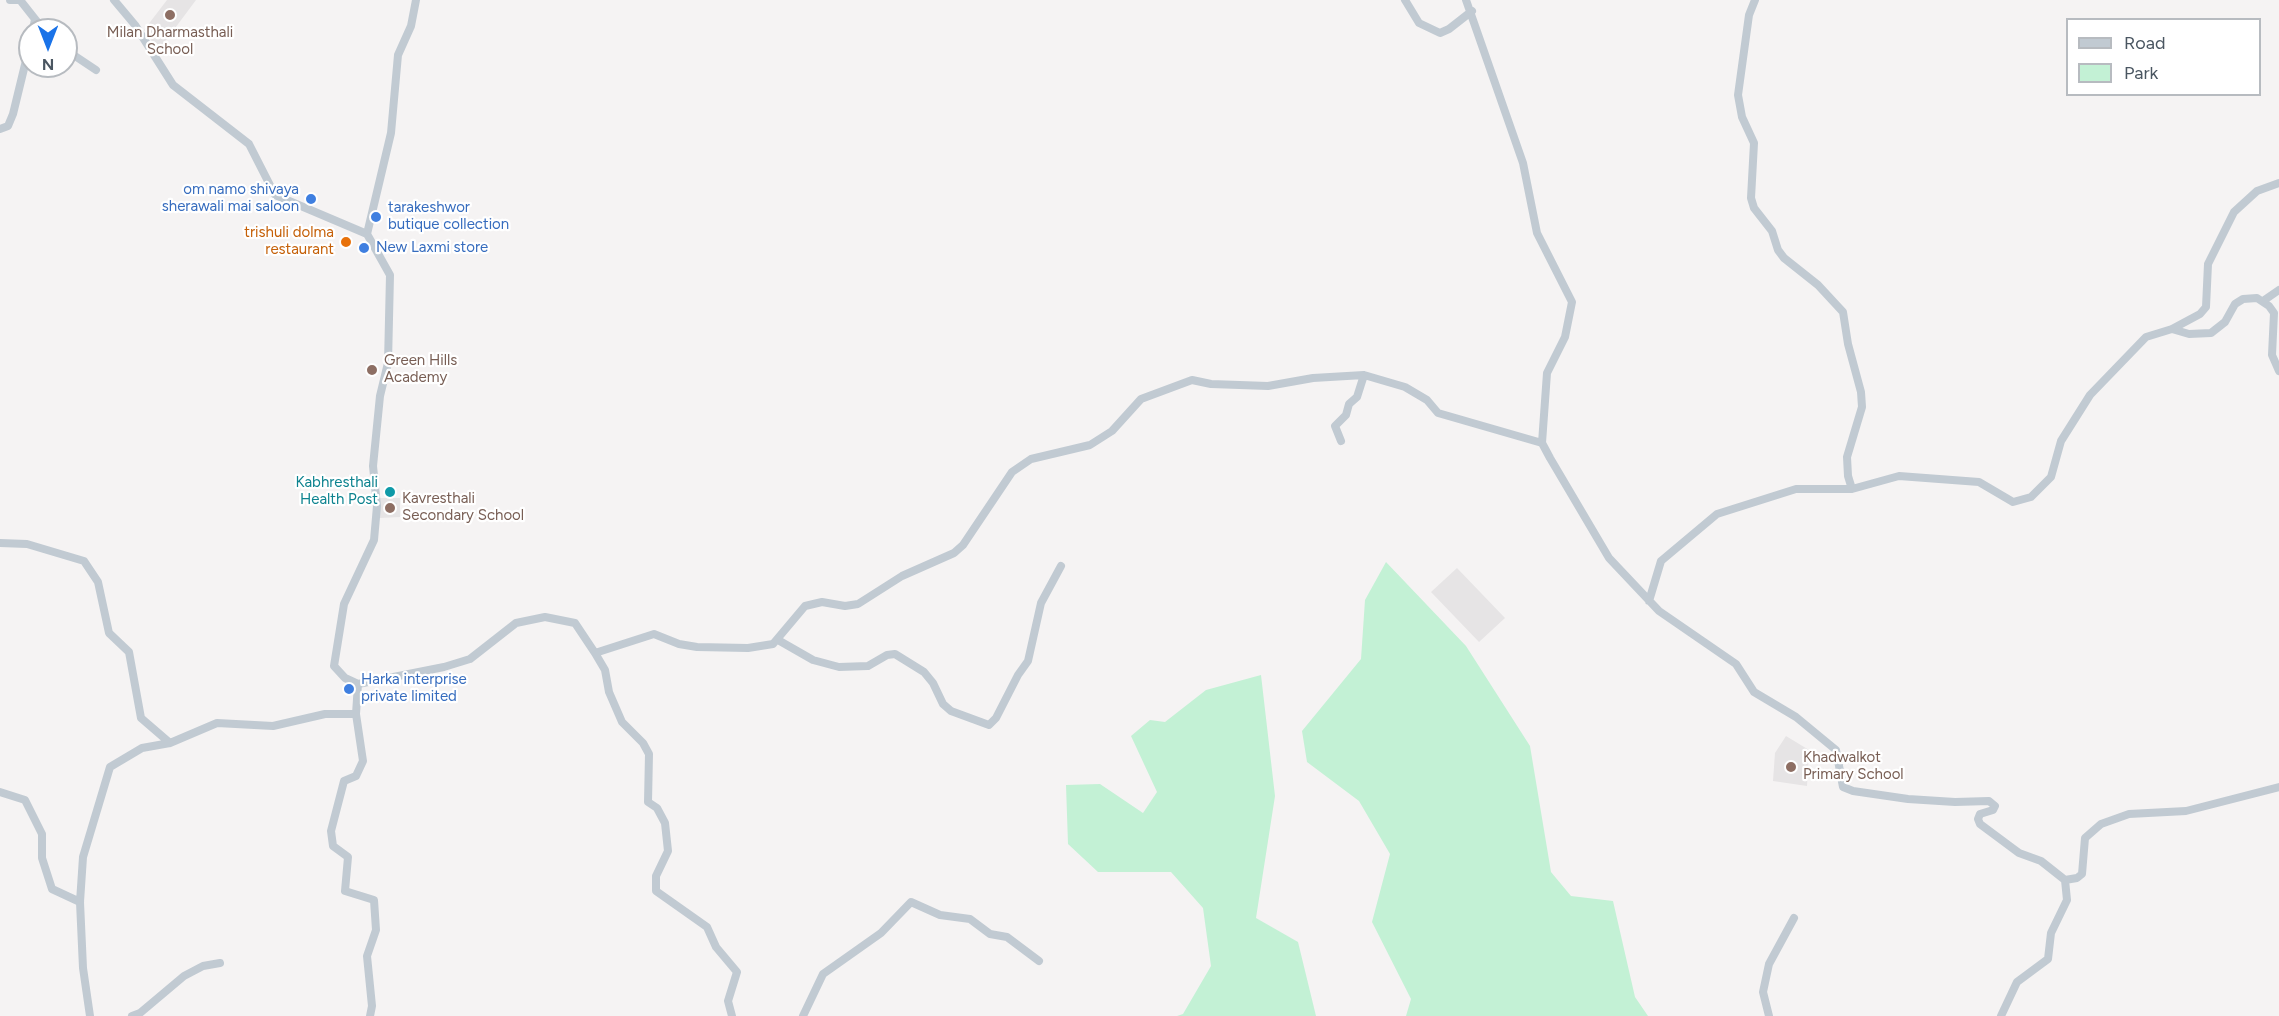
<!DOCTYPE html>
<html>
<head>
<meta charset="utf-8">
<style>
	body { margin:0 }
	#map { position:relative; width:2279px; height:1016px; overflow:hidden; background:#f5f3f3; font-family:Figtree,sans-serif }
	canvas { display:block }
	.legend { position:absolute; left:2066px; top:18px; width:195px; height:78px; box-sizing:border-box; background:#fff; border:2px solid #b7bbc0; margin:0; padding:8px 10px; list-style:none; font-size:18px; color:#4a5661 }
	.legend li { display:flex; align-items:center; gap:12px; height:30px }
	.legend b { width:30px; border:2px solid #b7bbc0 }
	.north { position:absolute; left:18px; top:18px; width:60px; height:60px; box-sizing:border-box; background:#fff; border:2px solid #b7bbc0; border-radius:50%; rotate:180deg; font-size:16px; font-weight:700; line-height:24px; text-align:center; color:#4a5661 }
	.north::after { content:''; display:block; margin:auto; width:21px; height:27px; background:#1a73e8; clip-path:polygon(50% 0,100% 100%,50% 72%,0 100%) }
</style>
</head>
<body>
<div id="map">
<canvas width="2279" height="1016"></canvas>
<ul class="legend">
<li><b style="height:8px;background:#c1cad2"></b>Road</li>
<li><b style="height:16px;background:#c3f1d5"></b>Park</li>
</ul>
<div class="north">N</div>
</div>
<script>
const context = document.querySelector('canvas').getContext('2d');
context.lineJoin = 'round';
function fillPath(path, color) {
  context.fillStyle = color;
  context.fill(path, 'evenodd');
}
function poly(rows) {
  const path = new Path2D();
  for (const r of rows) {
    path.moveTo(r[0], r[1]);
    for (let i = 2; i < r.length; i += 2) path.lineTo(r[i], r[i + 1]);
  }
  return path;
}
function trace(path, color, width, dash) {
  context.strokeStyle = color;
  context.lineWidth = width;
  context.lineCap = dash ? 'butt' : 'round';
  context.setLineDash(dash || []);
  context.stroke(path);
}
function drawText(font, color, halo, rows, align = 'center') {
  context.font = font + ' Figtree,sans-serif';
  context.lineWidth = 4.5;
  context.setLineDash([]);
  context.textBaseline = 'middle';
  context.strokeStyle = halo;
  context.fillStyle = color;
  for (const [text, x, y, turn = 0] of rows) {
    context.save();
    context.translate(x, y);
    context.rotate((+turn || 0) * Math.PI / 180);
    context.textAlign = isNaN(turn) ? turn : align;
    if (halo) context.strokeText(text, 0, 0);
    context.fillText(text, 0, 0);
    context.restore();
  }
}
fillPath(poly([
	[167,0,196,0,158,51,144,30],
	[379,498,400,498,400,517,380,518],
	[1457,568,1505,618,1479,642,1431,592],
	[1786,736,1809,750,1807,786,1773,781,1775,753]
]), '#e6e4e5');
fillPath(poly([
	[1386,562,1466,646,1530,746,1551,872,1571,896,1613,901,1635,997,1648,1016,1406,1016,1411,999,1372,922,1390,854,1359,801,1307,762,1302,731,1361,659,1365,600],
	[1261,675,1275,796,1256,918,1298,942,1316,1016,1177,1016,1183,1014,1211,966,1203,908,1171,872,1098,872,1068,844,1066,785,1100,784,1143,813,1157,792,1131,736,1150,720,1165,722,1206,690]
]), '#c3f1d5');
trace(poly([
	[10,0,19,0],
	[20,0,35,19,33,30],
	[114,0,135,25,173,85,249,144,275,195,367,234,390,275,388,363,380,396,373,466,377,506,374,540,344,604,334,666,345,678,358,684,444,667,470,659,516,623,545,617,575,623,595,653,654,634,679,644,697,647,748,648,773,644,805,606,822,602,845,606,858,604,902,576,954,553,963,545,1012,472,1031,459,1090,445,1112,431,1141,399,1192,380,1211,384,1268,386,1313,378,1364,375,1405,387,1427,400,1438,413,1542,443],
	[1405,0,1419,23,1440,33,1449,29,1472,11],
	[1466,0,1523,163,1537,233,1572,302,1565,337,1547,373,1542,443,1550,458,1609,558,1659,611,1736,664,1754,692,1796,717,1836,750,1843,787,1853,791,1908,799,1955,802,1989,801,1995,806,1993,810,1980,814,1978,819,1980,824,2019,853,2041,861,2065,880,2067,900,2051,933,2048,959,2017,982,2001,1016],
	[1755,0,1749,15,1738,95,1742,117,1754,143,1751,198,1754,208,1772,231,1778,250,1784,258,1818,285,1843,312,1848,344,1861,392,1862,407,1847,457,1848,476,1852,489],
	[35,19,44,30],
	[66,50,96,70],
	[0,129,8,126,13,114,30,44],
	[367,234,391,133,398,55,411,26,416,0],
	[2263,301,2279,290],
	[2172,329,2189,334,2211,333,2225,322,2235,304,2243,299,2257,298,2269,306,2274,313,2272,355,2279,371],
	[1341,441,1335,426,1346,415,1349,404,1357,397,1364,375],
	[0,543,27,544,84,561,98,582,109,633,129,652,141,718,170,743],
	[1649,601,1661,561,1717,514,1796,489,1852,489,1899,476,1979,482,2013,502,2031,497,2051,477,2061,441,2090,395,2146,337,2172,329,2200,314,2206,307,2208,264,2234,212,2257,191,2279,183],
	[778,640,813,660,839,667,868,666,887,655,895,654,924,672,933,683,943,704,951,711,989,725,996,718,1018,675,1028,661,1041,603,1061,566],
	[595,653,605,670,609,692,622,722,643,743,649,754,648,802,657,808,665,823,668,851,656,876,656,891,707,927,716,947,737,972,728,1001,732,1016],
	[356,714,363,761,356,776,344,781,331,831,333,846,348,857,345,891,374,900,376,930,367,956,372,1006,370,1016],
	[0,792,25,800,42,834,42,858,52,889,80,902],
	[2065,880,2077,878,2082,874,2085,838,2101,824,2129,814,2186,811,2279,787],
	[90,1016,83,968,80,902,83,857,110,767,142,748,170,743,217,723,273,726,325,714,356,714,358,684],
	[132,1016,140,1013,184,976,203,966,220,963],
	[803,1016,823,974,881,933,911,902,940,915,970,919,990,934,1007,937,1039,961],
	[1769,1016,1763,992,1769,964,1794,918]
]), '#c1cad2', 8);
for (const [x, y, r, color] of [
	[170,15,6,"#8d6e63"],
	[311,199,6,"#3f7fe0"],
	[376,217,6,"#3f7fe0"],
	[346,242,6,"#e8710a"],
	[364,248,6,"#3f7fe0"],
	[372,370,6,"#8d6e63"],
	[390,492,6,"#0f9aa8"],
	[390,508,6,"#8d6e63"],
	[349,689,6,"#3f7fe0"],
	[1791,767,6,"#8d6e63"]
]) {
  const dot = new Path2D();
  dot.arc(x, y, r, 0, 2 * Math.PI);
  context.fillStyle = color;
  context.fill(dot);
  trace(dot, '#fff', 2);
}
drawText('15px', '#785e54', '#fff', [
	["Milan Dharmasthali",170,33,"center"],
	["School",170,50,"center"],
	["Green Hills",384,361],
	["Academy",384,378],
	["Kavresthali",402,499],
	["Secondary School",402,516],
	["Khadwalkot",1803,758],
	["Primary School",1803,775]
], 'left');
drawText('15px', '#366cbe', '#fff', [
	["om namo shivaya",299,190,"right"],
	["sherawali mai saloon",299,207,"right"],
	["tarakeshwor",388,208],
	["butique collection",388,225],
	["New Laxmi store",376,248],
	["Harka interprise",361,680],
	["private limited",361,697]
], 'left');
drawText('15px', '#c56008', '#fff', [
	["trishuli dolma",334,233],
	["restaurant",334,250]
], 'right');
drawText('15px', '#0d838f', '#fff', [
	["Kabhresthali",378,483],
	["Health Post",378,500]
], 'right');
</script>
</body>
</html>
